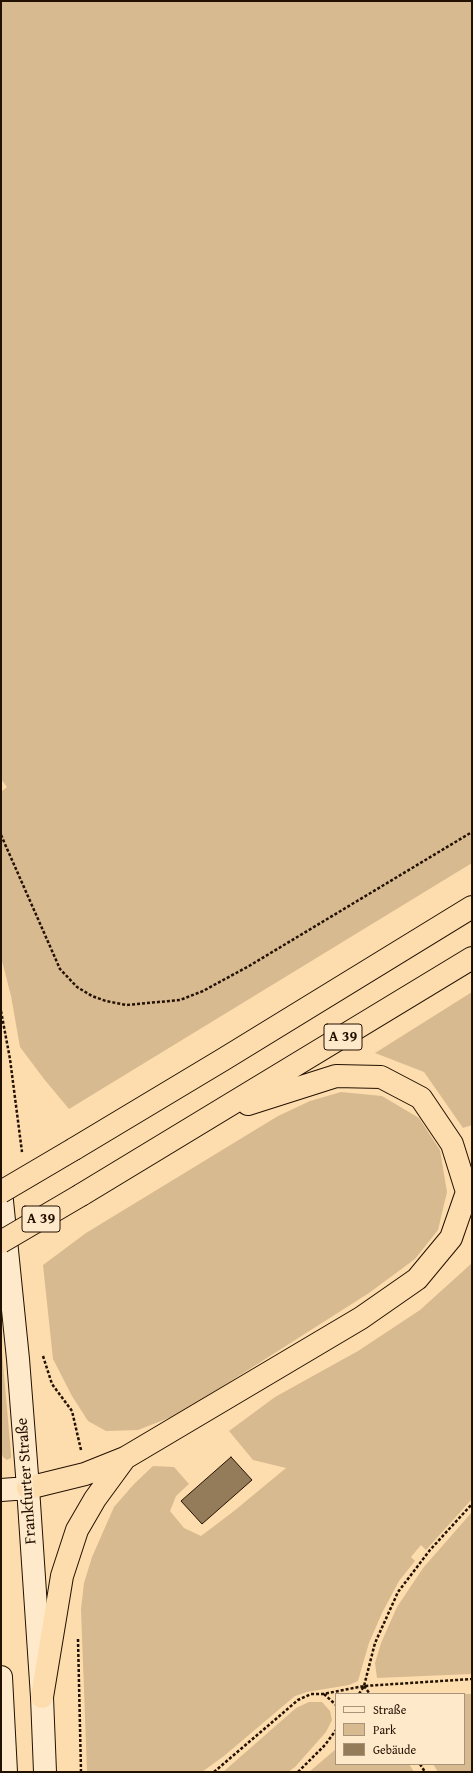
<!DOCTYPE html>
<html>
<head>
<meta charset="utf-8">
<style>
	body { margin:0 }
	#map { position:relative; width:473px; height:1773px; overflow:hidden; background:#fdddae; font-family:"Gentium Book Plus",serif }
	canvas { display:block }
	.frame { position:absolute; inset:0; border:2px solid #231100; pointer-events:none }
	.legend { position:absolute; left:335px; top:1693px; width:130px; height:72px; box-sizing:border-box; background:#fee9ca; border:1px solid #a69379; margin:0; padding:5px 7px; list-style:none; font-size:12px; color:#231100 }
	.legend li { display:flex; align-items:center; gap:8px; height:20px }
	.legend b { width:20px; border:1px solid #a69379 }
</style>
</head>
<body>
<div id="map">
<canvas width="473" height="1773"></canvas>
<div class="frame"></div>
<ul class="legend">
<li><b style="height:5px;background:#fee9ca"></b>Straße</li>
<li><b style="height:11px;background:#d8ba90"></b>Park</li>
<li><b style="height:11px;background:#947b5a"></b>Gebäude</li>
</ul>
</div>
<script>
const context = document.querySelector('canvas').getContext('2d');
context.lineJoin = 'round';
function fillPath(path, color) {
  context.fillStyle = color;
  context.fill(path, 'evenodd');
}
function poly(rows) {
  const path = new Path2D();
  for (const r of rows) {
    path.moveTo(r[0], r[1]);
    for (let i = 2; i < r.length; i += 2) path.lineTo(r[i], r[i + 1]);
  }
  return path;
}
function trace(path, color, width, dash) {
  context.strokeStyle = color;
  context.lineWidth = width;
  context.lineCap = dash ? 'butt' : 'round';
  context.setLineDash(dash || []);
  context.stroke(path);
}
function drawText(font, color, halo, rows, align = 'center') {
  context.font = font + ' "Gentium Book Plus",serif';
  context.lineWidth = 4;
  context.setLineDash([]);
  context.textBaseline = 'middle';
  context.strokeStyle = halo;
  context.fillStyle = color;
  for (const [text, x, y, turn = 0] of rows) {
    context.save();
    context.translate(x, y);
    context.rotate((+turn || 0) * Math.PI / 180);
    context.textAlign = isNaN(turn) ? turn : align;
    if (halo) context.strokeText(text, 0, 0);
    context.fillText(text, 0, 0);
    context.restore();
  }
}
fillPath(poly([
	[1,1,472,1,472,863,69,1109,44,1079,20,1047,11,996,1,957,1,792,7,787,1,779],
	[472,992,472,1125,463,1128,424,1072,375,1053],
	[341,1092,382,1096,419,1118,440,1150,447,1192,438,1230,415,1259,369,1293,179,1414,138,1430,106,1431,88,1421,72,1396,53,1359,43,1265,86,1233,278,1116,310,1101],
	[472,1263,472,1499,426,1550,421,1545,411,1557,415,1561,399,1581,382,1613,369,1643,358,1681,349,1685,307,1692,295,1696,224,1756,202,1772,87,1772,81,1609,84,1583,92,1557,114,1507,134,1484,153,1466,174,1467,189,1484,176,1496,170,1511,184,1528,201,1536,234,1511,286,1468,253,1460,229,1431,275,1397,358,1351,420,1310],
	[1,1340,11,1454,11,1458,7,1460,3,1457,1,1452],
	[472,1512,472,1674,377,1678,375,1663,381,1643,397,1607,423,1568],
	[448,1694,472,1694,472,1772,438,1772,433,1764,464,1764,464,1694],
	[309,1702,322,1702,330,1711,332,1720,326,1732,295,1767,288,1772,223,1772,296,1708],
	[336,1749,336,1764,409,1764,414,1772,309,1772]
]), '#d8ba90');
const building = poly([
	[231,1457,252,1480,202,1524,181,1501,231,1457]
]);
fillPath(building, '#947b5a');
trace(building, '#231100', 1);
const secondary = poly([
	[1,1191,18,1359,28,1488,42,1697,45,1772],
	[1,1490,28,1488],
	[1,1677,6,1772]
]);
const highway = poly([
	[248,1104,336,1076,381,1077,421,1098,452,1144,467,1192],
	[74,1149,224,1059,472,907],
	[81,1195,472,958],
	[28,1488,85,1474,125,1458,361,1318,417,1279,451,1238,467,1192,472,1181],
	[42,1697,62,1576,77,1530,95,1499,125,1458]
]);
trace(secondary, '#231100', 24);
trace(highway, '#231100', 24);
trace(poly([
	[1,835,60,969,77,987,92,996,106,1001,126,1005,180,1000,203,991,249,966,472,832],
	[1,1011,10,1059,22,1152],
	[43,1356,52,1384,72,1411,81,1450],
	[78,1639,81,1772],
	[364,1686,370,1694],
	[324,1694,336,1705],
	[359,1694,364,1686,375,1643,398,1592,430,1550,472,1504],
	[420,1764,425,1772],
	[214,1772,298,1700,311,1694,323,1694,364,1686,472,1679],
	[298,1772,325,1745,336,1730]
]), '#231100', 2.5, [3, 2]);
trace(secondary, '#fee9ca', 22);
trace(highway, '#fdddae', 22);
const highwayBridge = poly([
	[1,1192,74,1149],
	[1,1242,81,1195]
]);
trace(highwayBridge, '#231100', 24, []);
trace(highwayBridge, '#fdddae', 22);
for (const [x, y, w] of [
	[343,1037,38],
	[41,1219,38]
]) {
  const box = new Path2D();
  box.roundRect(x - w / 2, y - 13, w, 26, 3);
  context.fillStyle = '#fee9ca';
  context.fill(box);
  trace(box, '#231100', 1);
}
drawText('bold 15px', '#231100', null, [
	["A 39",343,1037],
	["A 39",41,1219]
]);
drawText('16px', '#231100', '#fee9ca', [
	["Frankfurter Straße",27,1481,-94]
]);
</script>
</body>
</html>
